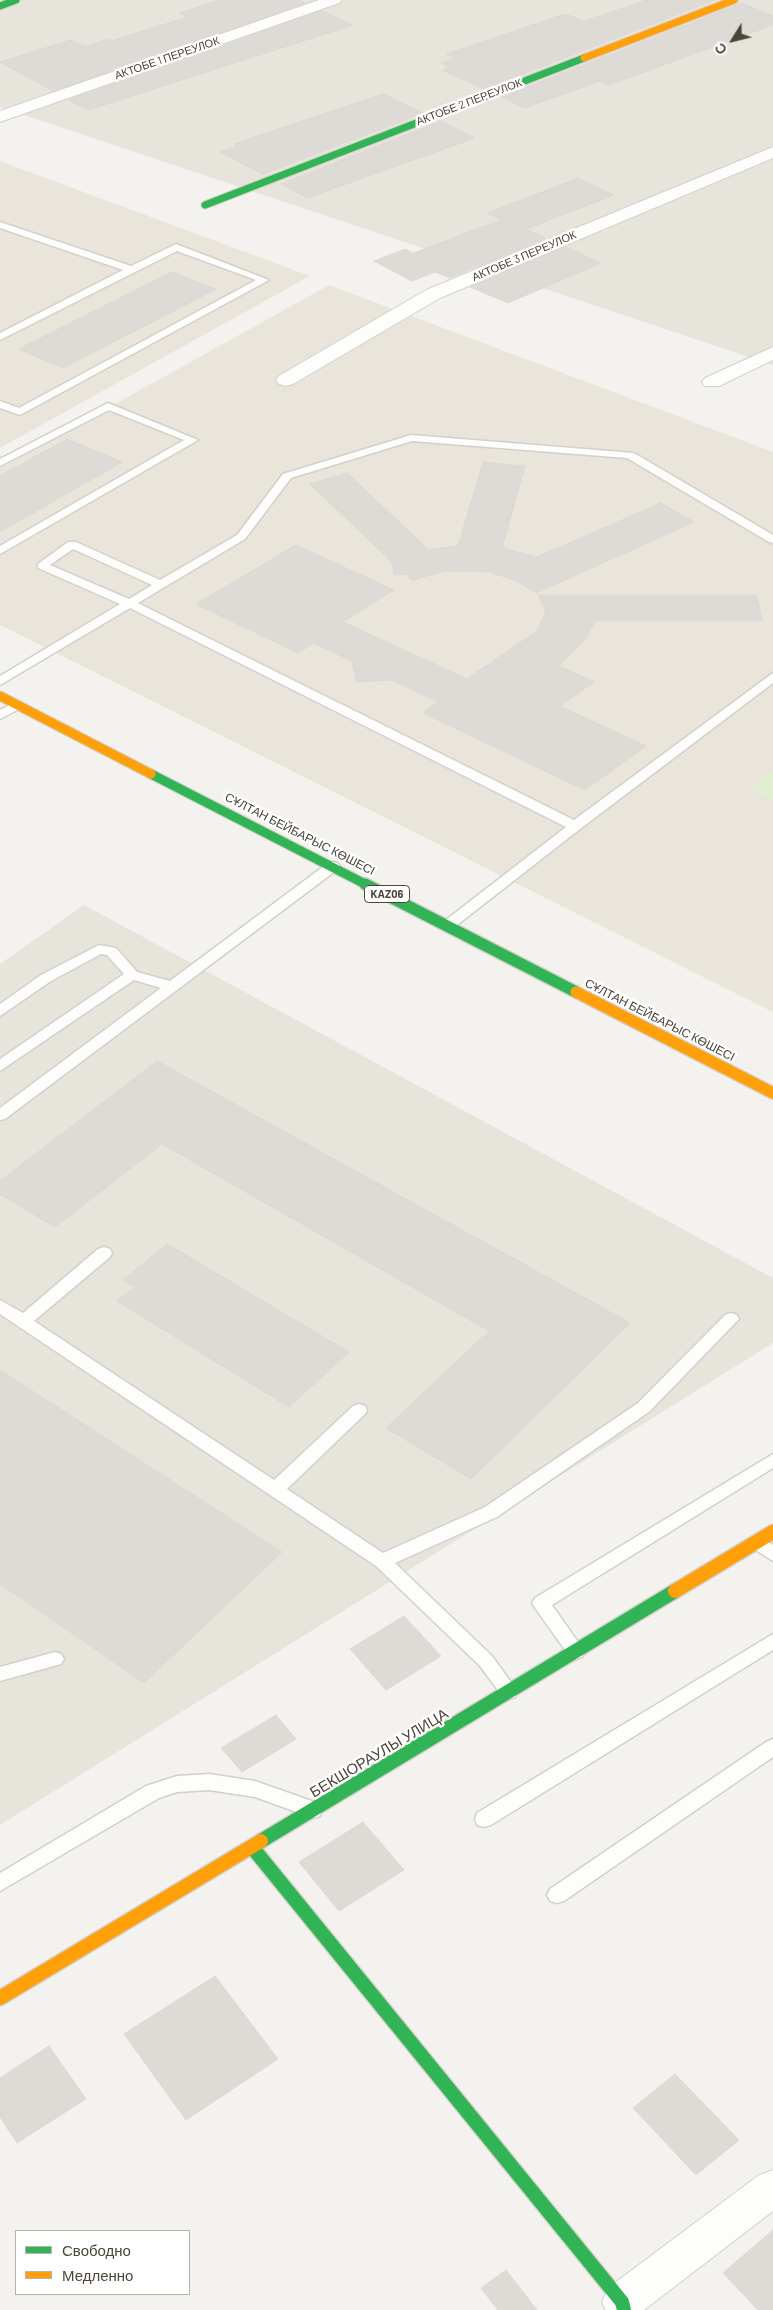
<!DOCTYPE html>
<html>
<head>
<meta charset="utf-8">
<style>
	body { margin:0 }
	#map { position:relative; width:773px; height:2310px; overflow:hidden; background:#f4f2ee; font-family:Barlow,sans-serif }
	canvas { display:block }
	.legend { position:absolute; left:15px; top:2230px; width:175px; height:65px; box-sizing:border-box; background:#fff; border:1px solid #b7b4b0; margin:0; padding:6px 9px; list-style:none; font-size:15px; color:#4b4439 }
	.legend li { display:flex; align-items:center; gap:10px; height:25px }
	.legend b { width:25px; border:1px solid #b7b4b0 }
	.north { position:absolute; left:708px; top:15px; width:50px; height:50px; -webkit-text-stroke:4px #fff; paint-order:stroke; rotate:234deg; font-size:14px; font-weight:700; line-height:20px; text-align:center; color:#4b4439 }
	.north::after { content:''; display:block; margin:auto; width:18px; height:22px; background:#4b4439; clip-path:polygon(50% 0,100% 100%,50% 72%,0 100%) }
</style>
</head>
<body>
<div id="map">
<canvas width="773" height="2310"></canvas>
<ul class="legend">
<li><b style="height:6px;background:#30b455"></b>Свободно</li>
<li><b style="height:6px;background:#ff9f0a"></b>Медленно</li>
</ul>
<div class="north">С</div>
</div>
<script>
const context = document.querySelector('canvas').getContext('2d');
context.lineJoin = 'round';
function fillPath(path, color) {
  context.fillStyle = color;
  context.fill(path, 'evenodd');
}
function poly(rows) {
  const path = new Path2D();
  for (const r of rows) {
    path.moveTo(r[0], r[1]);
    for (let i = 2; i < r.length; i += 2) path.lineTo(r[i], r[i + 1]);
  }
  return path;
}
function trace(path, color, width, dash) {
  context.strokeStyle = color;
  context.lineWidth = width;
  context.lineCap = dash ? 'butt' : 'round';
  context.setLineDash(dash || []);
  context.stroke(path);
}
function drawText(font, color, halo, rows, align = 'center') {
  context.font = font + ' Barlow,sans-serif';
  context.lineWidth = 5;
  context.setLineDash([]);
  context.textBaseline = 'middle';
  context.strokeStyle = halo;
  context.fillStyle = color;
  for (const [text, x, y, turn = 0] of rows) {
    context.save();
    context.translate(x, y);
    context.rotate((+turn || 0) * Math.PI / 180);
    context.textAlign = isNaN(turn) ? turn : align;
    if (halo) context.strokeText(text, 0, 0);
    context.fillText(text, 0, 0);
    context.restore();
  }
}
fillPath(poly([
	[0,0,773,0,773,365,0,107],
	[84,905,773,1278,773,1343,0,1825,0,964]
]), '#e7e4dc');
fillPath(poly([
	[0,161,310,276,0,448],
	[329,285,773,452,773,1012,0,625,0,468]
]), '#eae5da');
fillPath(poly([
	[773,771,773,800,749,789]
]), '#e1eecf');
const building = poly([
	[219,0,299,0,305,3,53,91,0,62,71,40,85,47,108,39,111,41,188,17,180,13,219,0],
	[647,0,715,0,484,89,442,70,450,67,441,63,455,58,446,54,565,14,584,21,647,0],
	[742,3,773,16,773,25,609,85,600,81,525,108,502,97,742,3],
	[322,11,353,25,88,110,69,100,322,11],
	[383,94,423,113,263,174,220,152,238,146,234,144,383,94],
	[441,121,475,138,307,198,281,184,441,121],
	[578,178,614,195,526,229,546,238,450,278,435,272,412,281,374,261,405,249,413,253,501,220,488,213,578,178],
	[566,247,601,263,508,303,470,287,566,247],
	[172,272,216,289,63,368,19,349,172,272],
	[67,439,122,462,0,532,0,476,67,439],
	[483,462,525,466,502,548,537,557,661,503,694,522,536,593,515,580,489,572,445,571,412,580,405,574,394,575,392,562,310,484,347,473,429,550,458,546,483,462],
	[296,545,394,590,343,622,467,679,537,631,546,611,538,595,757,595,762,621,595,621,586,638,559,666,594,682,560,706,646,746,585,790,423,713,438,702,392,680,356,682,352,661,314,643,298,653,196,604,296,545],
	[157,1061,630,1323,471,1479,386,1428,489,1331,162,1144,55,1227,0,1194,0,1181,157,1061],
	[167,1244,349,1352,289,1407,117,1301,135,1287,123,1280,167,1244],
	[0,1370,282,1552,144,1683,0,1584,0,1370],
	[404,1616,441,1656,386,1690,350,1649,404,1616],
	[276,1715,296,1739,242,1772,221,1748,276,1715],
	[363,1822,404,1870,339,1911,299,1862,363,1822],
	[215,1976,278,2059,186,2120,124,2034,215,1976],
	[49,2046,86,2099,17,2143,0,2117,0,2078,49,2046],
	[675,2074,739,2140,696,2175,633,2108,675,2074],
	[773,2230,773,2310,758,2310,723,2273,773,2230],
	[506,2270,537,2310,498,2310,481,2288,506,2270]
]);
fillPath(building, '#dedbd6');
trace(building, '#dcd9d4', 1);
const lane = poly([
	[0,222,131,266,176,244,269,280,20,415,0,408,0,401,19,408,256,280,177,251,0,340,0,333,123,270,0,228,0,222],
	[108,403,198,440,0,554,0,546,184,440,109,410,0,466,0,459,108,403],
	[411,435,634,453,773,535,773,543,769,542,627,458,412,441,291,478,245,539,138,603,574,820,773,673,773,683,580,829,452,929,447,930,440,926,442,923,566,827,130,608,0,685,0,676,120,604,38,568,38,564,68,542,76,542,160,580,237,535,283,474,411,435],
	[73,549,152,585,129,599,50,565,73,549],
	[17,701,23,705,21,708,0,719,0,710,17,701],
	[333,862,338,863,340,866,338,869,5,1119,0,1120,0,1108,161,988,134,980,0,1071,0,1059,124,974,107,955,101,954,51,981,0,1016,0,1004,41,975,99,945,116,948,137,972,170,981,328,863,333,862],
	[104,1247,110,1249,112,1253,110,1257,34,1321,274,1480,353,1406,359,1404,365,1406,367,1410,365,1414,287,1489,383,1553,485,1507,638,1403,725,1315,731,1313,737,1315,739,1319,650,1411,497,1517,395,1563,492,1656,518,1692,515,1697,509,1699,503,1697,480,1666,376,1566,0,1314,0,1300,23,1313,98,1249,104,1247],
	[773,1454,773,1468,552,1605,585,1652,582,1657,576,1659,570,1657,535,1608,532,1603,535,1598,773,1454],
	[757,1535,773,1545,773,1561,751,1547,748,1542,751,1537,757,1535],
	[773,1634,773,1650,491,1825,484,1827,477,1825,475,1819,477,1813,773,1634],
	[55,1652,61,1654,64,1659,61,1664,0,1681,0,1667,55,1652],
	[773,1739,773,1757,564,1901,557,1903,550,1901,547,1895,550,1889,766,1742,773,1739],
	[209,1774,255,1781,320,1804,322,1810,320,1816,313,1818,255,1797,209,1790,177,1792,159,1798,0,1891,0,1873,146,1786,177,1776,209,1774]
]);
const street = poly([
	[319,0,342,0,339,3,0,122,0,111,319,0],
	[773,147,773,158,440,298,293,384,286,386,279,384,276,380,279,376,426,290,773,147],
	[773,347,773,360,719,386,705,386,702,382,705,378,773,347],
	[773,2170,773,2211,644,2310,606,2310,602,2302,608,2288,759,2175,773,2170]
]);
const fastFar3 = poly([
	[0,6,16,0],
	[205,205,584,58]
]);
const fastFar2 = poly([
	[151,774,367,885]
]);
const fastFar1 = poly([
	[365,884,576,992]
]);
const fast = poly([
	[261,1841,675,1591],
	[252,1847,622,2302,624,2310]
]);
const slowFar3 = poly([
	[584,58,734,0]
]);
const slowFar2 = poly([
	[0,696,151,774]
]);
const slowFar1 = poly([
	[576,992,773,1093]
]);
const slow = poly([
	[675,1591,773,1532],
	[0,1998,261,1841]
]);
trace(lane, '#d2d0cb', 3);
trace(street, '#d2d0cb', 2);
trace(fastFar3, '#d3cfc5', 9);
trace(fastFar2, '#d3cfc5', 11);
trace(fastFar1, '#d3cfc5', 14);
trace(fast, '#d3cfc5', 17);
trace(slowFar3, '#d3cfc5', 9);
trace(slowFar2, '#d3cfc5', 11);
trace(slowFar1, '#d3cfc5', 14);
trace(slow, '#d3cfc5', 17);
fillPath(lane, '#fdfdfc');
fillPath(street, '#fdfdfc');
trace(fastFar3, '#30b455', 7);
trace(fastFar2, '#30b455', 9);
trace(fastFar1, '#30b455', 11);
trace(fast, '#30b455', 14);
trace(slowFar3, '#ff9f0a', 7);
trace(slowFar2, '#ff9f0a', 9);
trace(slowFar1, '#ff9f0a', 11);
trace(slow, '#ff9f0a', 14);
drawText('11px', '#4b4439', '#fff', [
	["АКТОБЕ 1 ПЕРЕУЛОК",167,58,-19],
	["АКТОБЕ 2 ПЕРЕУЛОК",469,102,-21],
	["АКТОБЕ 3 ПЕРЕУЛОК",524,256,-23]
]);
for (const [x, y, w] of [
	[387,894,45]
]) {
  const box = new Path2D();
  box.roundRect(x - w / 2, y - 8.5, w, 17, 4);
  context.fillStyle = '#fff';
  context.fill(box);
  trace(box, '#4b4439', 1);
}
drawText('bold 11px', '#4b4439', null, [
	["KAZ06",387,894]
]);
drawText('12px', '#4b4439', '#fff', [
	["СҰЛТАН БЕЙБАРЫС КӨШЕСІ",300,834,27],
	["СҰЛТАН БЕЙБАРЫС КӨШЕСІ",660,1020,27]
]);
drawText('15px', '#4b4439', '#fff', [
	["БЕКШОРАУЛЫ УЛИЦА",379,1753,-31]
]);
</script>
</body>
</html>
